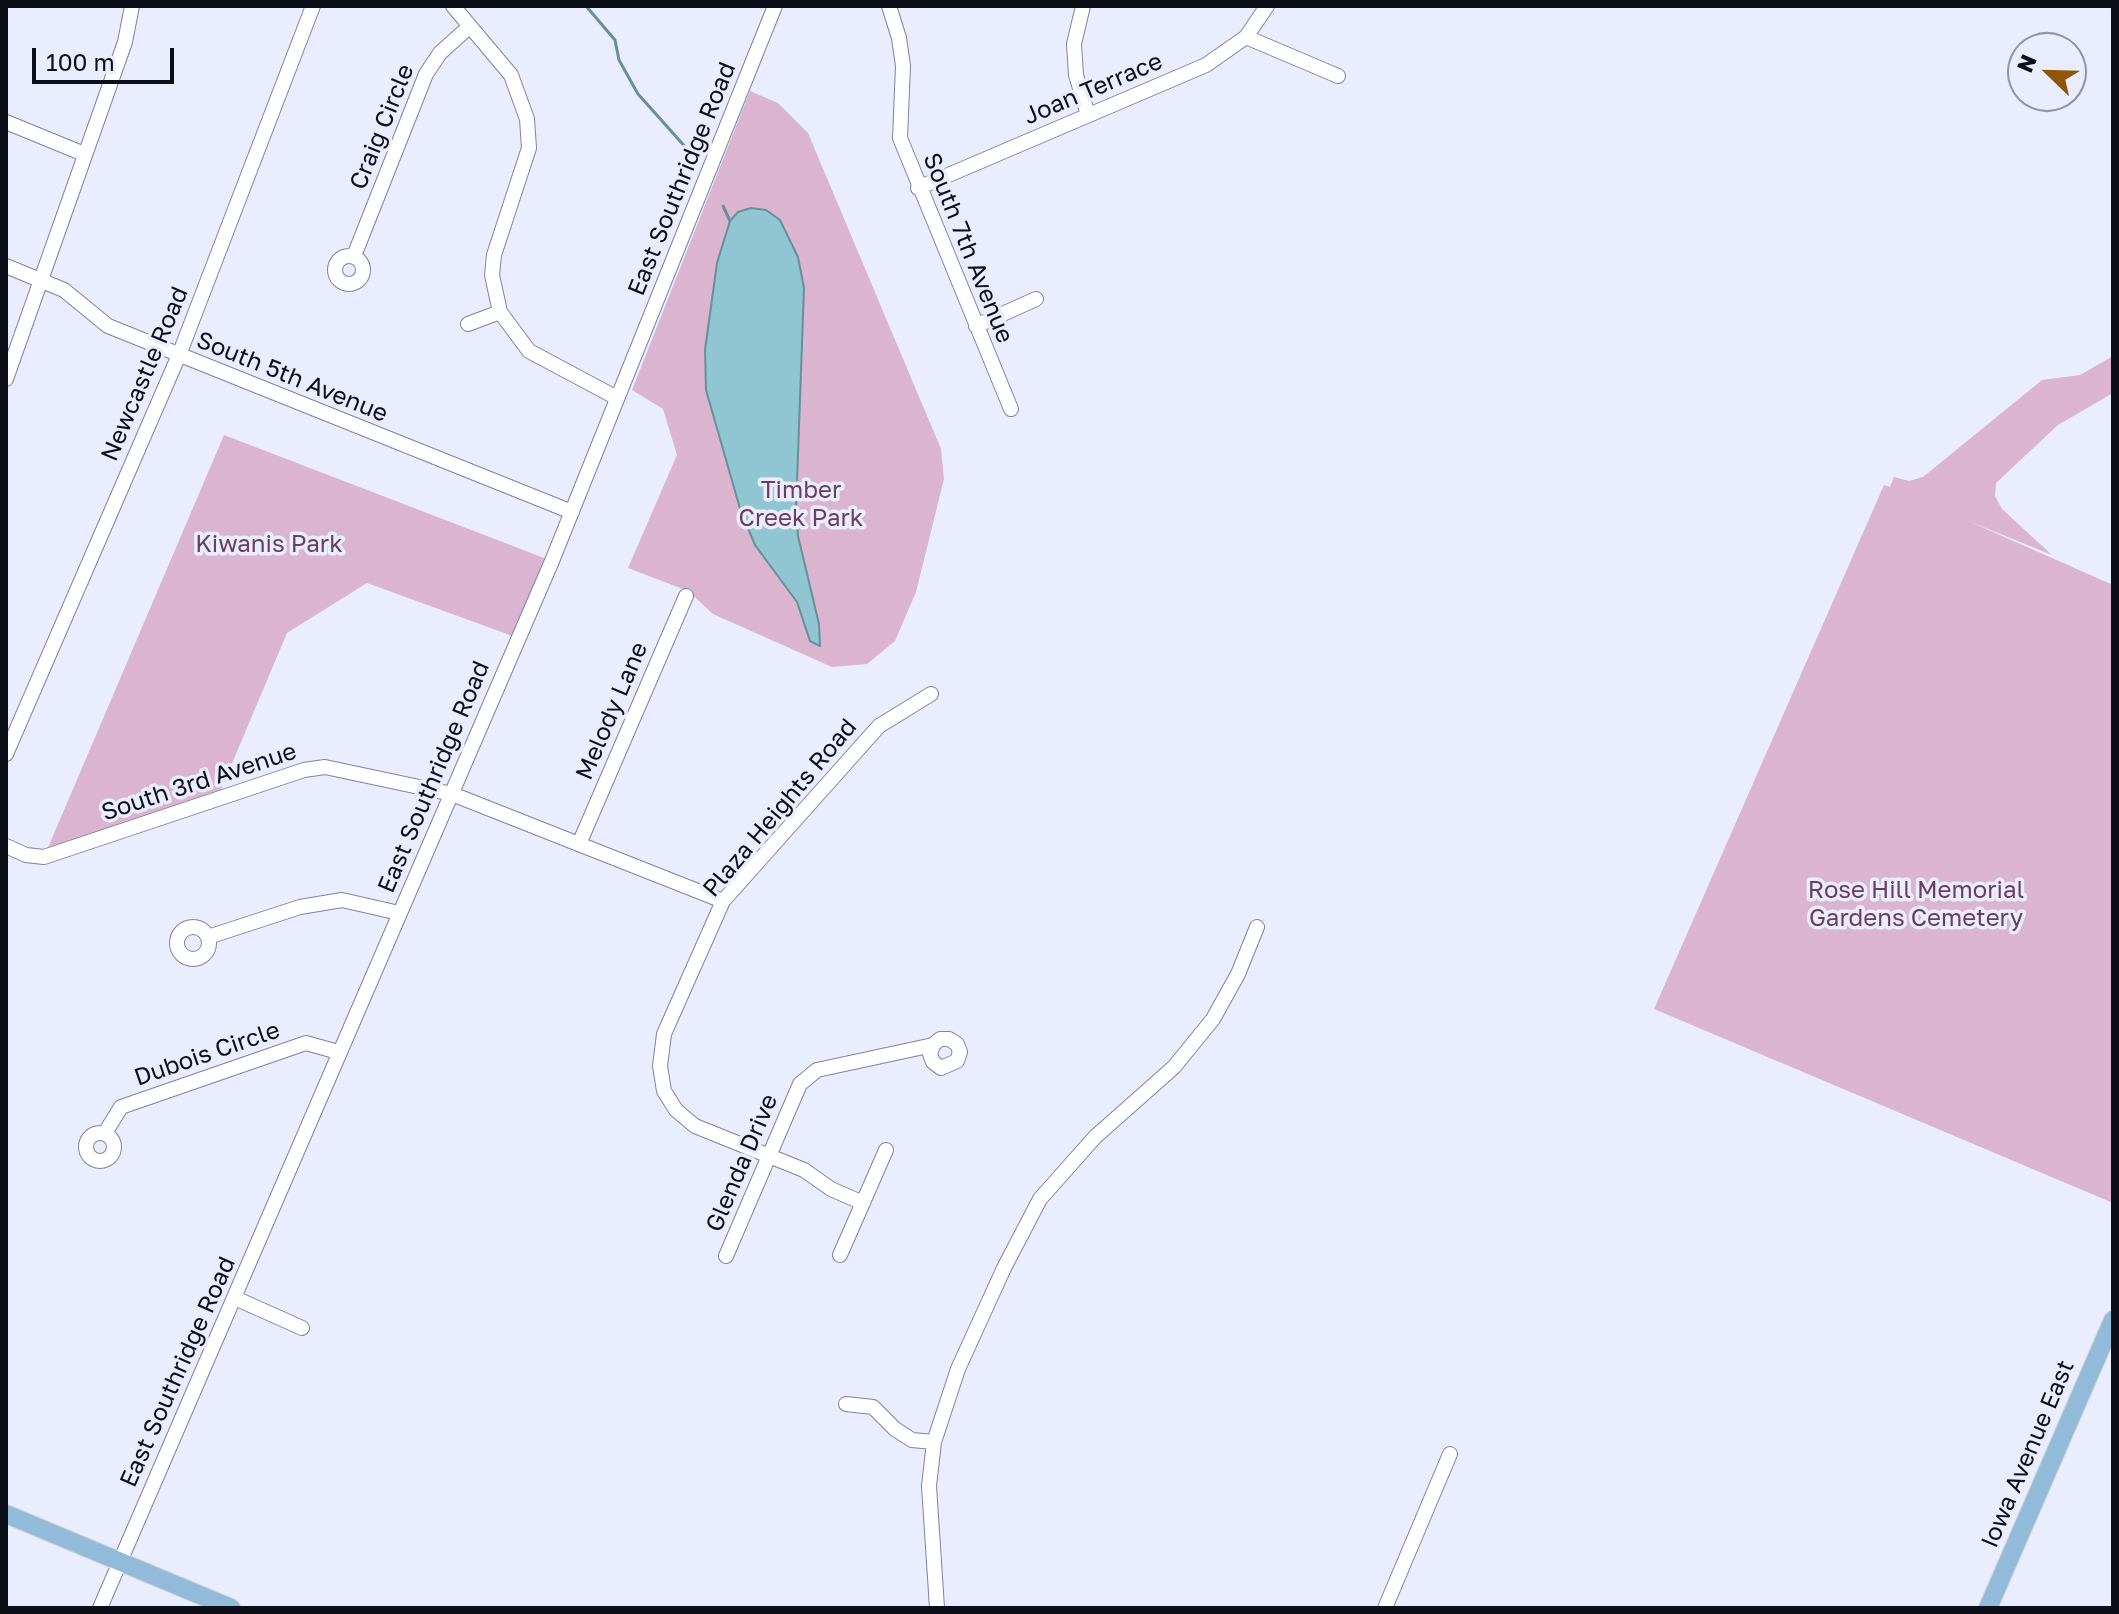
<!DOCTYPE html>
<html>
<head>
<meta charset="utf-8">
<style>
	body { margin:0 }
	#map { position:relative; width:2119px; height:1614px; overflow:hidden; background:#e9edfe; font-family:"Golos Text",sans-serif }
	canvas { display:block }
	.frame { position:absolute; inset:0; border:8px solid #0d0f18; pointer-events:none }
	.north { position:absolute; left:2007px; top:32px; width:80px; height:80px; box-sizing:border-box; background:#e9edfe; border:2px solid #9194a2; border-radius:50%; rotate:293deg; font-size:22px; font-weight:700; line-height:32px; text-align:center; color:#0d0f18 }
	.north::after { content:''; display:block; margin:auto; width:28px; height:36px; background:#8c5805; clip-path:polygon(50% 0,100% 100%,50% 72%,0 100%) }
	.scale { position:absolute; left:32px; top:48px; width:142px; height:36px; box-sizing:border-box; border:4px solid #0d0f18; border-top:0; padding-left:10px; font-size:24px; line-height:28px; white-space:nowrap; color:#0d0f18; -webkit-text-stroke:6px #e9edfe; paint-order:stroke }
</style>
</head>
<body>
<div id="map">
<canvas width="2119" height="1614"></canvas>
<div class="frame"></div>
<div class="north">N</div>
<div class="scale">100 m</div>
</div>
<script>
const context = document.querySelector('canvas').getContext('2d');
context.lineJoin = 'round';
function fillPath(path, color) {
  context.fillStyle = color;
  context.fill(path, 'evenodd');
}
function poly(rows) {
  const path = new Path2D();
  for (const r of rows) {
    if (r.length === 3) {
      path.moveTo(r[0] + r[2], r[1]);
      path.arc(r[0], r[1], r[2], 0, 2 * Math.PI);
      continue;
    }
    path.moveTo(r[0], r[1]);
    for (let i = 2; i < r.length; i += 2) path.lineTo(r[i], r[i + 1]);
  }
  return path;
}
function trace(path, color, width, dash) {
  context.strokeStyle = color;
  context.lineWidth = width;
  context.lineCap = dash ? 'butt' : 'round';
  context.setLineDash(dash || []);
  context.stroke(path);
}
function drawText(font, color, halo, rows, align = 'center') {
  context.font = font + ' "Golos Text",sans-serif';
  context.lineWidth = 7;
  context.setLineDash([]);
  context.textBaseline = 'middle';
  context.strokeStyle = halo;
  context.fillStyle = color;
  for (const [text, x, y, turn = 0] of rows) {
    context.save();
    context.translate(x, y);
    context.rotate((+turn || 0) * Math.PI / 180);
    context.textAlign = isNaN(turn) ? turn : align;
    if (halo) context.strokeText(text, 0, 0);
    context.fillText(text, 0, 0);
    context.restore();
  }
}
fillPath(poly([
	[750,91,778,103,808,133,941,449,944,479,916,592,895,641,867,664,832,667,713,614,688,591,628,568,677,455,663,409,632,390],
	[2113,356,2113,393,2058,425,1996,483,1995,496,2002,509,2052,555,1966,520,2113,585,2113,1203,1654,1009,1884,485,1890,487,1894,477,1909,481,1923,477,2042,380,2080,375],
	[224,435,552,561,518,638,367,583,287,633,217,799,44,857]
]), '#dbb5d0');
const water = poly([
	[751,208,766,210,780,220,798,257,804,288,796,510,798,536,819,624,820,646,810,641,797,602,755,545,741,512,706,390,705,350,717,263,730,221,738,212,751,208]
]);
fillPath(water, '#8fc6d1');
trace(water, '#688f9a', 2);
trace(poly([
	[586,6,615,40,619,60,638,94,688,150],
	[723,206,730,221]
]), '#688f9a', 3);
const minor = poly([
	[453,6,511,75,527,119,529,148,494,255,492,275,500,312,529,351,617,398],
	[889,6,899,38,903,66,900,138,1011,409],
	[1083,6,1074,44,1076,75,1088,115],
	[1246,37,1338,76],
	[6,122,84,154],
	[918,188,1206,65,1246,37,1267,6],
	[349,270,14],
	[354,256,426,74,440,53,470,26],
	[6,266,64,290,108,326,572,512],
	[468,324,500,312],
	[976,326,1036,299],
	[6,379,125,42,132,6],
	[6,754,179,355,313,6],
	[579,844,686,596],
	[6,846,26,855,44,857,304,770,325,767,452,794,723,901],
	[193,943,16],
	[208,937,300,907,342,900,399,913],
	[100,1147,14],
	[105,1133,121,1107,306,1043,338,1052],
	[863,1203,831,1189,804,1170,695,1126,676,1110,664,1091,660,1066,664,1034,723,901,879,726,931,694],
	[840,1255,886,1150],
	[726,1256,800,1084,817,1070,933,1045,940,1039,949,1039,957,1044,960,1052,957,1061,941,1068,933,1062,930,1054,933,1045],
	[235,1298,302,1328],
	[846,1404,873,1407,895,1429,912,1440,934,1442],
	[100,1608,552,561,775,6],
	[937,1608,929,1486,934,1442,958,1369,1004,1268,1040,1199,1095,1137,1174,1067,1213,1019,1238,974,1257,927],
	[1385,1608,1450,1454]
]);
const major = poly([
	[6,1514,231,1608],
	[1988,1608,2113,1320]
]);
trace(minor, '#7e849d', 16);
trace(major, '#d3d4d5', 20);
trace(minor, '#fff', 14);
trace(major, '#92bbda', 18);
drawText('24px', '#0d0f18', '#e9edfe', [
	["Joan Terrace",1093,89,-23],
	["Craig Circle",382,127,-68],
	["East Southridge Road",682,179,-68],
	["South 7th Avenue",968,248,68],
	["Newcastle Road",145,374,-67],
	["South 5th Avenue",292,377,22],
	["Melody Lane",612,711,-67],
	["East Southridge Road",434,777,-67],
	["South 3rd Avenue",199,782,-18],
	["Plaza Heights Road",780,808,-50],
	["Dubois Circle",207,1054,-19],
	["Glenda Drive",742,1163,-67],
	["East Southridge Road",178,1372,-66],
	["Iowa Avenue East",2028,1454,-67]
]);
drawText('24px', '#6e3b61', '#e9edfe', [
	["Timber",801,490],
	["Creek Park",801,518],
	["Kiwanis Park",269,544],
	["Rose Hill Memorial",1916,890],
	["Gardens Cemetery",1916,918]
]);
</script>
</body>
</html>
